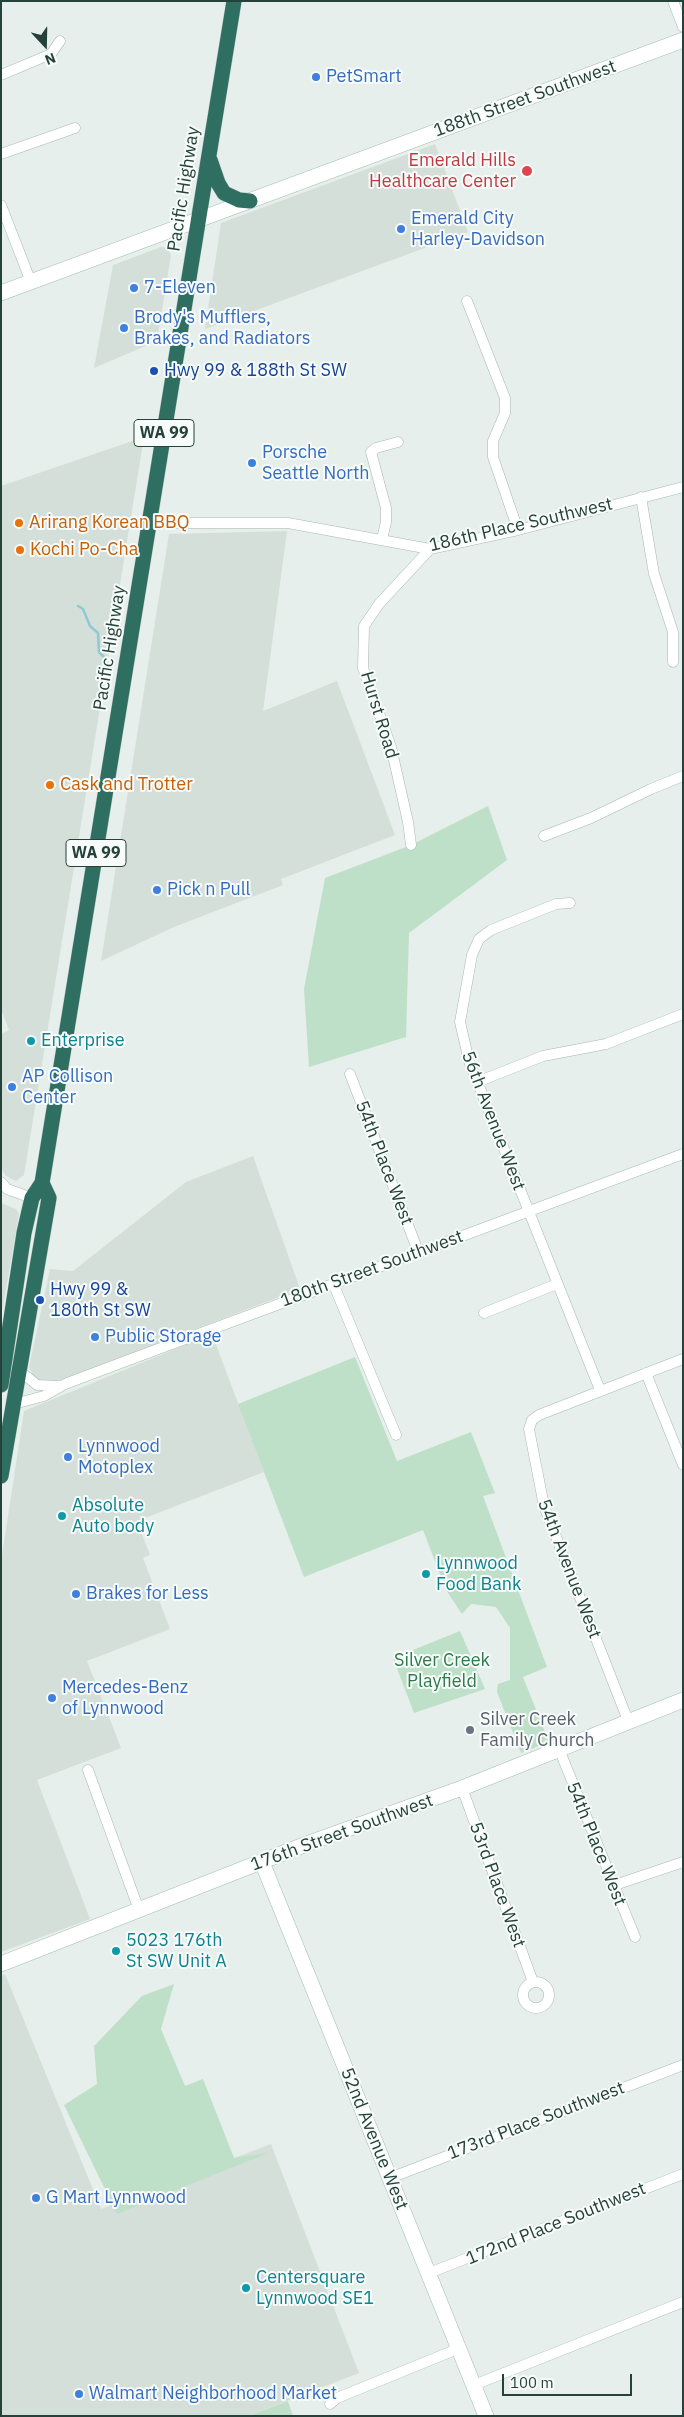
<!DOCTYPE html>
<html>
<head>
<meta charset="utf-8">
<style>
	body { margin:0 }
	#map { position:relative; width:684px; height:2417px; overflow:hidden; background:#e6efeb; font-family:"IBM Plex Sans",sans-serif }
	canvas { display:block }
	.frame { position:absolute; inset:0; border:2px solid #24423a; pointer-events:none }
	.north { position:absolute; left:20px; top:20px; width:50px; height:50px; -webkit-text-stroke:4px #f7fbf9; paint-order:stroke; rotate:159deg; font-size:14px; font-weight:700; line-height:20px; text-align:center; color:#24423a }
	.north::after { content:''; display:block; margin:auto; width:18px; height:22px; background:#24423a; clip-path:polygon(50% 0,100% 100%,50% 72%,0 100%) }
	.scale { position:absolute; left:502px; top:2374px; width:130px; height:22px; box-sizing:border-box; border:2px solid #24423a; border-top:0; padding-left:6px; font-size:15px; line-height:18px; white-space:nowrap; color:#24423a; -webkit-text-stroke:4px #f7fbf9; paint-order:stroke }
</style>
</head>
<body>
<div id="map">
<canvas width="684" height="2417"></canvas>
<div class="frame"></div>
<div class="north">N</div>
<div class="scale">100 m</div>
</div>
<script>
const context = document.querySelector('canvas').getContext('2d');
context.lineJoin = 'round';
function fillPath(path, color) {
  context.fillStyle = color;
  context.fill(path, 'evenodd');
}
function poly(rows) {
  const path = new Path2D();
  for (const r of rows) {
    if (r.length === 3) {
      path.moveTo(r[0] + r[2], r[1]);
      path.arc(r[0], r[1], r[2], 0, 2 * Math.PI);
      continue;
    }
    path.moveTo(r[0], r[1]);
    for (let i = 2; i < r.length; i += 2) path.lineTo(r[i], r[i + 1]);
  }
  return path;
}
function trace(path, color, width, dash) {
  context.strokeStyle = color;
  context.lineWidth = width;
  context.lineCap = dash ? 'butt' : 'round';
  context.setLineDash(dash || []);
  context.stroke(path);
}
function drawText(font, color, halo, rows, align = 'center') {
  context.font = font + ' "IBM Plex Sans",sans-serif';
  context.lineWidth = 4;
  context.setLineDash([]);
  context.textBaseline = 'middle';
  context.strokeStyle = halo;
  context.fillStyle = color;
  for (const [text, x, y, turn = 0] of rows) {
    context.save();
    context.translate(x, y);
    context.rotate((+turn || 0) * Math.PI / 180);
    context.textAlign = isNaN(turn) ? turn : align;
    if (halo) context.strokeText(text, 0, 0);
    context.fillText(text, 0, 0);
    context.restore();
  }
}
fillPath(poly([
	[435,144,468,232,205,329,221,223],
	[161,247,167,248,171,255,157,341,94,368,113,265],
	[144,437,24,1175,16,1181,6,1176,1,1168,1,1034,9,1030,1,1009,1,486],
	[287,531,263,711,337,681,395,835,281,879,283,885,174,927,101,961,169,534],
	[253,1156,300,1289,64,1379,49,1382,38,1380,33,1375,29,1367,50,1269,73,1271,186,1182],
	[1,1203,16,1209,19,1214,1,1318],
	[212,1334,264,1472,137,1521,150,1555,143,1558,170,1629,87,1661,121,1748,37,1780,90,1919,1,1952,1,1562,24,1411],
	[5,1974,101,2209,271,2144,359,2373,248,2416,1,2416,1,1976]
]), '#d4dfda');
fillPath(poly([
	[488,806,507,860,409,933,406,1037,309,1067,304,989,325,878,411,845],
	[355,1357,397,1461,471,1432,495,1493,483,1496,547,1667,523,1677,549,1742,521,1753,497,1692,498,1684,510,1680,510,1628,496,1607,471,1604,462,1614,446,1590,423,1530,304,1577,238,1404],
	[460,1631,485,1689,414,1713,393,1658],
	[174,1984,161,2029,185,2086,203,2079,234,2158,268,2153,117,2214,64,2105,97,2084,94,2046,142,1996],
	[288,2401,293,2416,248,2416]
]), '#bfe0c8');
trace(poly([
	[78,606,83,609,90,626,98,633,99,652,106,659]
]), '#8ec9d4', 2.5);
const street = poly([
	[673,1,683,27],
	[1,75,51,54,60,41],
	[1,154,75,128],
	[1,205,31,282],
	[467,301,505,398,505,413,493,441,493,457,518,530],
	[641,497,654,574,673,632,673,662],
	[149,523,288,523,430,549,518,530,683,487],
	[382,539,386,522,386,508,371,452,376,448,398,442],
	[544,836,591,818,651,789,683,776],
	[411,845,408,822,391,747,363,668,364,626,379,604,430,549],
	[570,903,556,904,491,930,479,939,472,955,460,1022,469,1061,600,1390],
	[350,1074,418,1251],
	[477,1082,543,1056,606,1044,683,1014],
	[1,1182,7,1189,32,1198],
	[333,1283,396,1435],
	[484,1313,557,1284],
	[20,1371,37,1385,59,1386],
	[646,1373,683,1465],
	[14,1404,44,1396,65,1384,126,1361,683,1154],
	[629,1723,544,1506,529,1429,532,1420,539,1415,683,1359],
	[559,1749,635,1937],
	[88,1770,139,1910],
	[462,1788,533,1982],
	[612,1886,683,1862],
	[536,1995,13],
	[390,2178,683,2065],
	[429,2273,683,2174],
	[474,2385,683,2302],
	[330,2404,337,2398,460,2348]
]);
const secondary = poly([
	[1,293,683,40],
	[262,1862,486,2416],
	[1,1964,309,1843,462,1788,683,1700]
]);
const highway = poly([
	[210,160,218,183,224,193,239,200,250,201],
	[1,1385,24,1233,32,1198,42,1183,234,1],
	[1,1476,49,1198,42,1183]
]);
trace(street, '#a8b8b2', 11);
trace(secondary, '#a4bbb3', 16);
trace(highway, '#c2cac8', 16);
trace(street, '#fff', 10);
trace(secondary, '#fff', 15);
trace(highway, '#2f6f62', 15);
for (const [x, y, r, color] of [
	[316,77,5,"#3f7fe0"],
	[527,171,6,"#e0444e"],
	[401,229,5,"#3f7fe0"],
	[134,288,5,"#3f7fe0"],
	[124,328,5,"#3f7fe0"],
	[154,371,5,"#1a4fb4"],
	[252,463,5,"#3f7fe0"],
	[19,523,5,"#e8710a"],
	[20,550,5,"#e8710a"],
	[50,785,5,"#e8710a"],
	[157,890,5,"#3f7fe0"],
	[31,1041,5,"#0f9aa8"],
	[12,1087,5,"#3f7fe0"],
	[40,1300,5,"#1a4fb4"],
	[95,1337,5,"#3f7fe0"],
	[68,1457,5,"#3f7fe0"],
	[62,1516,5,"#0f9aa8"],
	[426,1574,5,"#0f9aa8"],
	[76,1594,5,"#3f7fe0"],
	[52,1698,5,"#3f7fe0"],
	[470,1730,5,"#6b7280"],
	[116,1951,5,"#0f9aa8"],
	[36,2198,5,"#3f7fe0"],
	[246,2288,5,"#0f9aa8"],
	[79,2394,5,"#3f7fe0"]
]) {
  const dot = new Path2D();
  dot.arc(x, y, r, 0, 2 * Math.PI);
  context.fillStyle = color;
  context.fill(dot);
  trace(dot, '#f7fbf9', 2);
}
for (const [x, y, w] of [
	[164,433,60],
	[96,853,60]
]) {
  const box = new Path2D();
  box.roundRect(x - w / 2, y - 13.5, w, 27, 4);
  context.fillStyle = '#f7fbf9';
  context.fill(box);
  trace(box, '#24423a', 1);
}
drawText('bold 16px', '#24423a', null, [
	["WA 99",164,433],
	["WA 99",96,853]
]);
drawText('18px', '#366cbe', '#f7fbf9', [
	["PetSmart",326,77],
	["Emerald City",411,219],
	["Harley-Davidson",411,240],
	["7-Eleven",144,288],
	["Brody's Mufflers,",134,318],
	["Brakes, and Radiators",134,339],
	["Porsche",262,453],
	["Seattle North",262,474],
	["Pick n Pull",167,890],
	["AP Collison",22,1077],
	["Center",22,1098],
	["Public Storage",105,1337],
	["Lynnwood",78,1447],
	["Motoplex",78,1468],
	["Brakes for Less",86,1594],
	["Mercedes-Benz",62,1688],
	["of Lynnwood",62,1709],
	["G Mart Lynnwood",46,2198],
	["Walmart Neighborhood Market",89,2394]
], 'left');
drawText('18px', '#24423a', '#f7fbf9', [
	["188th Street Southwest",525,99,-20],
	["Pacific Highway",184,189,-81],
	["186th Place Southwest",521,525,-13],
	["Pacific Highway",110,648,-81],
	["Hurst Road",379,715,73],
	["56th Avenue West",493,1121,69],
	["54th Place West",384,1163,69],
	["180th Street Southwest",372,1269,-20],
	["54th Avenue West",569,1569,69],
	["176th Street Southwest",342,1833,-20],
	["54th Place West",596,1844,68],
	["53rd Place West",497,1885,70],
	["173rd Place Southwest",536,2121,-21],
	["52nd Avenue West",374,2139,68],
	["172nd Place Southwest",556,2224,-22]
]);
drawText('18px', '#be3a42', '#f7fbf9', [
	["Emerald Hills",516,161],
	["Healthcare Center",516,182]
], 'right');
drawText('18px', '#164399', '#f7fbf9', [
	["Hwy 99 & 188th St SW",164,371],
	["Hwy 99 &",50,1290],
	["180th St SW",50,1311]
], 'left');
drawText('18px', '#c56008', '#f7fbf9', [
	["Arirang Korean BBQ",29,523],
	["Kochi Po-Cha",30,550],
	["Cask and Trotter",60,785]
], 'left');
drawText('18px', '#0d838f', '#f7fbf9', [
	["Enterprise",41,1041],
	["Absolute",72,1506],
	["Auto body",72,1527],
	["Lynnwood",436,1564],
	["Food Bank",436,1585],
	["5023 176th",126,1941],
	["St SW Unit A",126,1962],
	["Centersquare",256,2278],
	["Lynnwood SE1",256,2299]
], 'left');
drawText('18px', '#2d7a4b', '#f7fbf9', [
	["Silver Creek",442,1661],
	["Playfield",442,1682]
]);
drawText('18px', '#5b616d', '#f7fbf9', [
	["Silver Creek",480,1720],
	["Family Church",480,1741]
], 'left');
</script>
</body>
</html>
